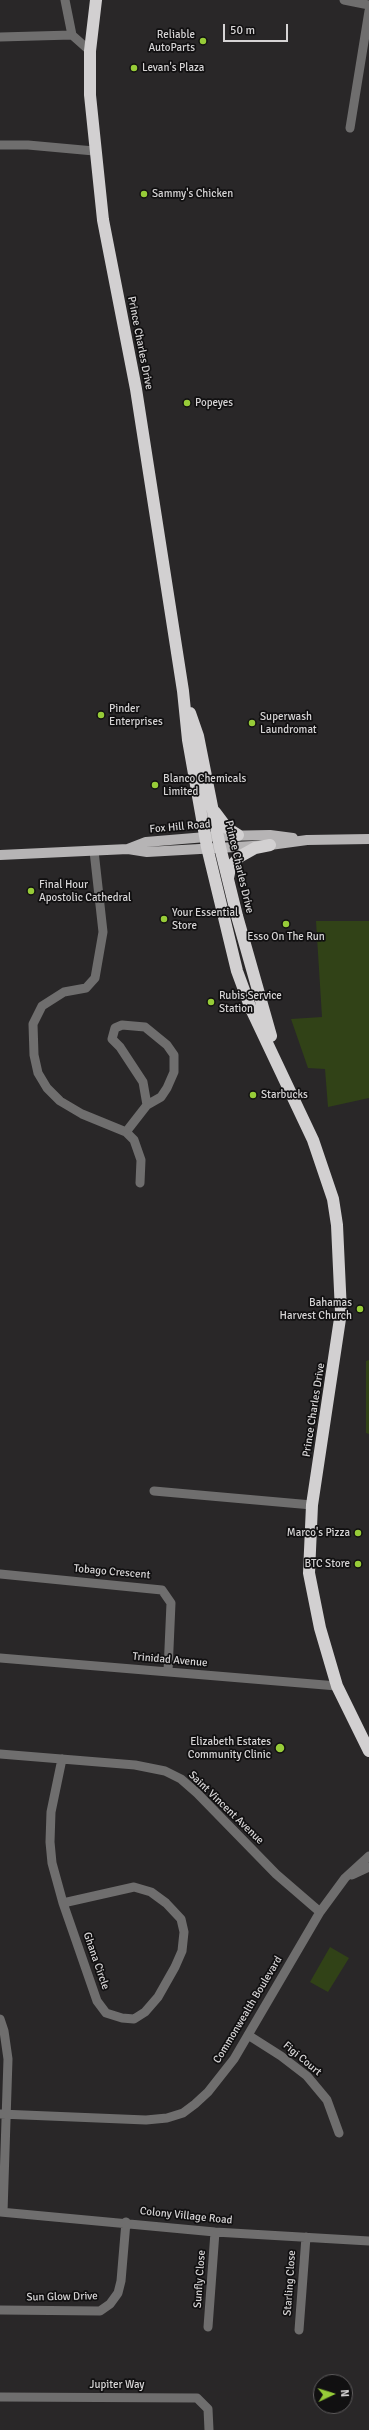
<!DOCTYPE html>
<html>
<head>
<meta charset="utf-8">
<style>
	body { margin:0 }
	#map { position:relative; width:369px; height:2430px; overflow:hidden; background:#292728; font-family:Signika,sans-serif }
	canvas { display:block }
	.north { position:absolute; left:313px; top:2374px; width:40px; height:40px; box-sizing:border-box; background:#111011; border:1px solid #605e5f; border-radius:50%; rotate:86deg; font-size:11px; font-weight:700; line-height:16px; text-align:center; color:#d6d4d5 }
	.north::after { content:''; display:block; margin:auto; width:14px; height:18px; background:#97cc38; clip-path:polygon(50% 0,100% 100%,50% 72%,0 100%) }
	.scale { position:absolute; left:223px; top:24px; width:65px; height:18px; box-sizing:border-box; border:2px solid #d6d4d5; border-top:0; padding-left:5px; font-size:12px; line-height:14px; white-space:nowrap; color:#d6d4d5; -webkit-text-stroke:3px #111011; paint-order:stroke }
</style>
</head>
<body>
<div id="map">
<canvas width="369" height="2430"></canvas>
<div class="north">N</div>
<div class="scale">50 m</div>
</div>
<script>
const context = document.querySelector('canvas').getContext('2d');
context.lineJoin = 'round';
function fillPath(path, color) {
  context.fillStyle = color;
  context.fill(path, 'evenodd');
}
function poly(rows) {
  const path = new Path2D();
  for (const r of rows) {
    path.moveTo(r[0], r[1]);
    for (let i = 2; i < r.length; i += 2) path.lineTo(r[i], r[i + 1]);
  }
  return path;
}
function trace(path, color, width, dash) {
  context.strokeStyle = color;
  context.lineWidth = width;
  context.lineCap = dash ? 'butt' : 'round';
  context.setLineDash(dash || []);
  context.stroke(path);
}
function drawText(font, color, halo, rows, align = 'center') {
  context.font = font + ' Signika,sans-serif';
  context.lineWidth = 3.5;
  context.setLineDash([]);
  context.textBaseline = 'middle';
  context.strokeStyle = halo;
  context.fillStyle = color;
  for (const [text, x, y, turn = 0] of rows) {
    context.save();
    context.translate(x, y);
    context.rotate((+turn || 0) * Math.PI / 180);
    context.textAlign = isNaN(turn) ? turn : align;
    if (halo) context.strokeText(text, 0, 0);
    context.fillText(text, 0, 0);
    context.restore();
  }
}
fillPath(poly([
	[316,921,369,921,369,1098,328,1107,325,1069,308,1068,291,1019,322,1017],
	[369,1360,369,1434,366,1433,366,1361],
	[330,1947,349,1958,328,1992,310,1982]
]), '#314217');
trace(poly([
	[65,0,72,35,90,51],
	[344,0,369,5],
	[0,37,72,35],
	[350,128,369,11],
	[0,145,28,145,94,151],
	[94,851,103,932,95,978,86,988,64,992,42,1006,33,1024,34,1055,38,1073,47,1088,60,1101,82,1114,126,1132,134,1140,141,1160,140,1183],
	[126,1132,147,1105,161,1097,167,1088,174,1072,174,1055,167,1045,145,1027,122,1025,115,1028,112,1039,120,1047,143,1082,147,1105],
	[154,1491,312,1505],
	[0,1574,162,1590,171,1603,168,1671],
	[0,1658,337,1686],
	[0,1754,135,1765,165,1771,181,1779,197,1793,276,1874,320,1912],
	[62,1759,51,1812,50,1842,52,1863,63,1903,97,2001,106,2013,122,2018,134,2019,145,2012,158,1997,175,1967,182,1951,184,1932,181,1919,166,1903,151,1892,134,1887,63,1903],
	[352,1875,369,1867],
	[0,2019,4,2031,8,2059,3,2212],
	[248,2035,281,2056,307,2076,327,2100,339,2133],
	[0,2114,146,2120,167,2118,183,2113,195,2104,208,2092,234,2059,320,1912,345,1878,369,1856],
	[0,2212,215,2232,369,2241],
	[0,2310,100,2311,110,2304,118,2293,121,2281,126,2222],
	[208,2327,215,2232],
	[299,2330,306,2237],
	[0,2397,197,2398,208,2409,209,2430]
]), '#6f6e6e', 9);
trace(poly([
	[128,849,146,842,218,836,270,835,293,838],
	[0,855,128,849,147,852,270,845,307,840,369,839]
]), '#b6b4b5', 10);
trace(poly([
	[96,0,90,51,90,95,103,220,136,389,183,691,188,740,207,847,237,971,251,1009,313,1140,333,1199,337,1225,341,1312,312,1505,309,1573,320,1628,337,1686,369,1751],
	[190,713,198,736,220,847,237,916,271,1036],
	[215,812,227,828,238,835],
	[228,878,230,868,239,857,255,848,270,845]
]), '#d2d0d1', 12);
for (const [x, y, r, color] of [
	[203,41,4,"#97cc38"],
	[134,68,4,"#97cc38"],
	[144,194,4,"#97cc38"],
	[187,403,4,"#97cc38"],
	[101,715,4,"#97cc38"],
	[252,723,4,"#97cc38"],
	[155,785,4,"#97cc38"],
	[31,891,4,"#97cc38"],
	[164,919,4,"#97cc38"],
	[286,924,4,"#97cc38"],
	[211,1002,4,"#97cc38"],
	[253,1095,4,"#97cc38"],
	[360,1309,4,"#97cc38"],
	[358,1533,4,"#97cc38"],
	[358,1564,4,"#97cc38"],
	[280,1748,5,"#97cc38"]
]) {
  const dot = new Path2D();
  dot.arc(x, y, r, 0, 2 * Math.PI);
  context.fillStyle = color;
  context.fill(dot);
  trace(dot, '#111011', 1.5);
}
drawText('11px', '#d6d4d5', '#111011', [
	["Reliable",195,35,"right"],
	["AutoParts",195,48,"right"],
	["Levan's Plaza",142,68],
	["Sammy's Chicken",152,194],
	["Popeyes",195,403],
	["Pinder",109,709],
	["Enterprises",109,722],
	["Superwash",260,717],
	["Laundromat",260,730],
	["Blanco Chemicals",163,779],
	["Limited",163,792],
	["Final Hour",39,885],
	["Apostolic Cathedral",39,898],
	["Your Essential",172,913],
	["Store",172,926],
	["Esso On The Run",286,937,"center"],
	["Rubis Service",219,996],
	["Station",219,1009],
	["Starbucks",261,1095],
	["Bahamas",352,1303,"right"],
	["Harvest Church",352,1316,"right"],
	["Marco's Pizza",350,1533,"right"],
	["BTC Store",350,1564,"right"],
	["Elizabeth Estates",271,1742,"right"],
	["Community Clinic",271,1755,"right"]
], 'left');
drawText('11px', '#d6d4d5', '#111011', [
	["Prince Charles Drive",140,343,79],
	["Fox Hill Road",180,827,-5],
	["Prince Charles Drive",239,867,77],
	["Prince Charles Drive",314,1410,-81],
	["Tobago Crescent",112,1572,5],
	["Trinidad Avenue",170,1660,5],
	["Saint Vincent Avenue",226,1808,44],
	["Ghana Circle",96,1961,71],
	["Commonwealth Boulevard",248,2010,-59],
	["Figi Court",302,2059,40],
	["Colony Village Road",186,2216,6],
	["Sunfly Close",200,2279,-86],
	["Starling Close",290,2283,-86],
	["Sun Glow Drive",62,2297,-1],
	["Jupiter Way",117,2385]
]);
</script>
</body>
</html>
